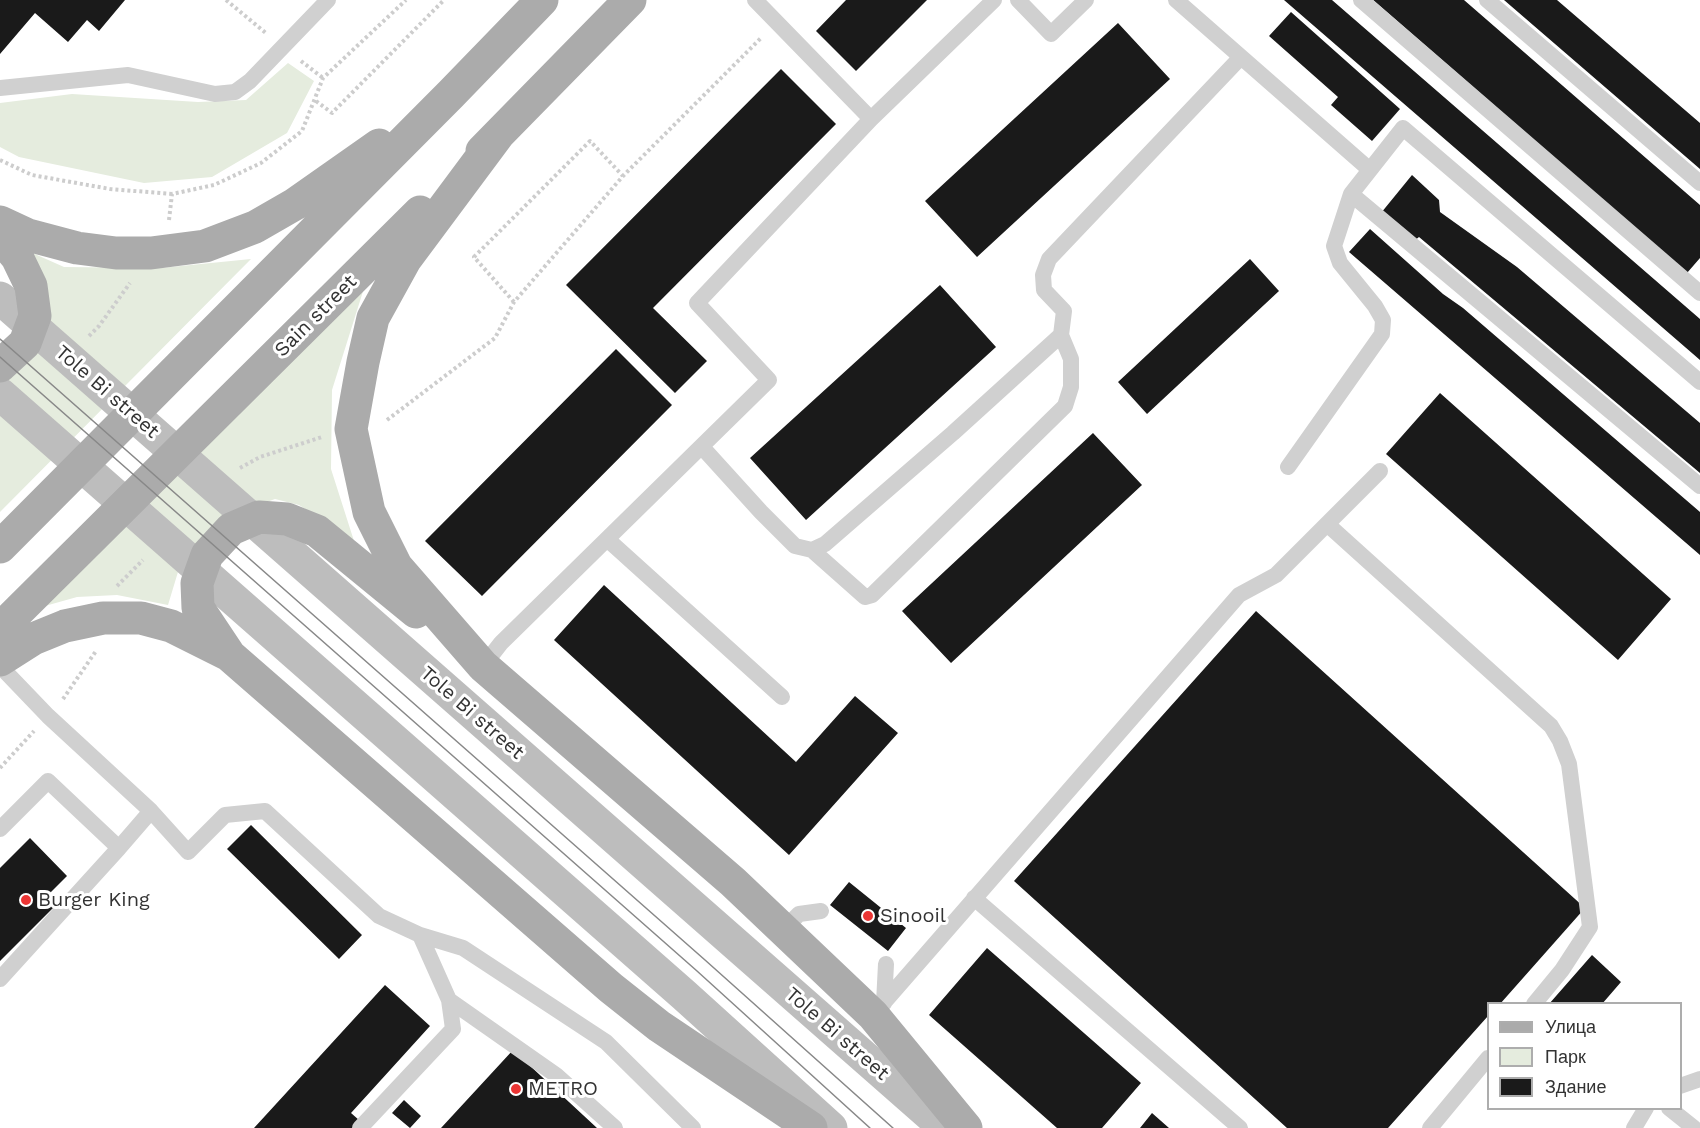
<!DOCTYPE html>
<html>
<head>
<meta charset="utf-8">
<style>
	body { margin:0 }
	#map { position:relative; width:1700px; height:1128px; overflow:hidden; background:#fff; font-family:"Work Sans",sans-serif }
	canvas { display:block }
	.legend { position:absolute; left:1487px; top:1002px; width:195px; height:108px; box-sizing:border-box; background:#fff; border:2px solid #adadad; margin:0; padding:8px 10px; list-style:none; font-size:18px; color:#333 }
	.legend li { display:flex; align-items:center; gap:12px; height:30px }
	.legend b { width:30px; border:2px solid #adadad }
</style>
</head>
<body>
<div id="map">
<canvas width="1700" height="1128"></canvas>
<ul class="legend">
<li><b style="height:8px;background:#ababab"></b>Улица</li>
<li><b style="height:16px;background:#e5ecde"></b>Парк</li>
<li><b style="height:16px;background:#1a1a1a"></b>Здание</li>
</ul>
</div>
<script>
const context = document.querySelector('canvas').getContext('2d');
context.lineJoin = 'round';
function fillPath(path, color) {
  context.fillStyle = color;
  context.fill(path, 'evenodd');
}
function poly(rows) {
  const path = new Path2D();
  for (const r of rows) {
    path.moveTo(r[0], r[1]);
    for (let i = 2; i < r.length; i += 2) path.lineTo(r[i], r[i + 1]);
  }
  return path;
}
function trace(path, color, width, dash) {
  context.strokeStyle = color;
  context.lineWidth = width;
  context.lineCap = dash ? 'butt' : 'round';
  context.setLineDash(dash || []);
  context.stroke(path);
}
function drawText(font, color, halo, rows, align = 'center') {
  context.font = font + ' "Work Sans",sans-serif';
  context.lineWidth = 6;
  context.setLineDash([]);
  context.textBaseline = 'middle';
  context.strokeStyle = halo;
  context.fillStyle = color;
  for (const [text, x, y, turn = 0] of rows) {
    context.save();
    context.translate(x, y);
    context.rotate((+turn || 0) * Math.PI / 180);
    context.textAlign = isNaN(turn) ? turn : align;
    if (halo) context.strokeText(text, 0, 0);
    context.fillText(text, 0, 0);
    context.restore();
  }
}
fillPath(poly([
	[288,63,314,81,287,133,212,177,144,183,19,157,0,147,0,103,72,94,198,102,246,100],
	[28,251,64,267,161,268,251,259,0,512,0,376,34,348],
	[365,285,332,390,331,469,354,541,299,505,275,499,231,515,181,562,168,605,117,595,77,597,45,606]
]), '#e5ecde');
fillPath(poly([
	[0,0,125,0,99,31,87,20,68,42,35,13,0,54],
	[846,0,927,0,856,71,816,31],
	[1284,0,1332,0,1700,319,1700,360],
	[1373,0,1464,0,1700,205,1700,258,1687,273],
	[1504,0,1557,0,1700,123,1700,169],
	[1291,12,1400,109,1372,141,1331,105,1338,97,1269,36],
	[1118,23,1170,79,977,257,925,201],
	[781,69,836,124,653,308,707,361,675,393,566,285],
	[1412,175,1439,200,1440,212,1517,267,1700,423,1700,473,1419,237,1414,241,1381,213],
	[1370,229,1443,294,1463,308,1700,512,1700,555,1349,252],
	[1250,259,1279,291,1147,414,1118,382],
	[940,285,996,347,806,520,750,458],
	[616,349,672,405,482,596,425,541],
	[1440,393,1671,599,1618,660,1386,454],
	[1093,433,1142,485,951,663,902,611],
	[604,585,796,762,855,696,898,733,789,855,554,640],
	[1256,611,1585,908,1500,1004,1488,1004,1488,1016,1388,1128,1287,1128,1014,881],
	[251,825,362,935,339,959,227,849],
	[30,838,67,876,47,896,56,905,0,961,0,868],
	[849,882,906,928,888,951,830,905],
	[987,948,1141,1083,1102,1128,1057,1128,929,1015],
	[1592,955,1621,982,1602,1004,1549,1004],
	[385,985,430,1026,351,1113,368,1128,254,1128],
	[513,1050,597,1128,441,1128],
	[404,1100,421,1116,410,1128,392,1113],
	[1152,1113,1169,1128,1140,1128]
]), '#1a1a1a');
trace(poly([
	[226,0,267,34],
	[301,61,323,78],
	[316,101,332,113,444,0],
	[0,160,32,175,110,189,172,194],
	[169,220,172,194,214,185,261,163,302,131,323,78,406,0],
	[514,302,474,257,590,141,623,176],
	[89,336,99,326,130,283],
	[387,420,495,338,514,302,623,176,762,37],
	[240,468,260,457,322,437],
	[117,586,143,560],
	[63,699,96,651],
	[0,768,34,731]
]), '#cdcdcd', 4, [3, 3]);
trace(poly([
	[755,0,871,119,994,0],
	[1018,0,1051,34,1086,0],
	[1176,0,1370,170],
	[1361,0,1700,293],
	[1487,0,1700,183],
	[0,88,128,75,215,94,235,92,250,81,328,0],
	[1700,382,1403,128,1351,194,1700,486],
	[702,447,761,512,795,546,812,550,825,544,953,433,1061,335,1064,311,1044,290,1043,275,1049,259,1241,57],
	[1288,467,1382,334,1383,320,1375,306,1340,263,1334,246,1351,194],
	[1327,524,1551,726,1560,741,1569,764,1590,927,1562,970,1534,1004],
	[607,539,782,697],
	[812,550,865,597,872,595,1065,406,1071,387,1071,359,1061,335],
	[0,666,48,716,151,811,188,852,225,815,265,811,379,916,420,935,449,1000,453,1029,360,1128],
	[483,666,501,643,769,380,697,303,871,119],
	[0,829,48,781,119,848,151,811],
	[974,898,1240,1128],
	[783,930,799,914,821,911],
	[420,935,463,948,606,1042,693,1128],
	[0,979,119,848],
	[449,1000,556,1075,615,1128],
	[884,1003,886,964],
	[873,1015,1239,595,1276,575,1380,471],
	[1680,1086,1700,1079],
	[1669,1108,1694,1128],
	[1430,1128,1488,1058],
	[1634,1128,1646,1108]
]), '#d0d0d0', 16);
trace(poly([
	[0,298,945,1128],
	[0,394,684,995,831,1128]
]), '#bdbdbd', 33);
trace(poly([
	[498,135,405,260,373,318,363,362,351,429,369,512,396,566,483,666,733,882,873,1015,966,1128],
	[482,151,630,0],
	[0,222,28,235,77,248,116,253,151,253,205,246,255,227,295,204,379,145],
	[0,237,17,257,31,286,35,316,25,343,0,366],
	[0,547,451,94,542,0],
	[0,629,420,212],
	[228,653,198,608,197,583,207,555,231,529,259,517,287,519,317,531,416,612],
	[0,660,33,639,65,626,103,618,141,618,171,626,229,655,611,988,659,1026,811,1128]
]), '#ababab', 33);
trace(poly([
	[0,339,705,960,893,1128],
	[0,357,697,971,870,1128]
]), '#888', 1.5);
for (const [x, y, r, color] of [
	[26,900,6,"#eb3534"],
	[868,916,6,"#eb3534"],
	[516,1089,6,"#eb3534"]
]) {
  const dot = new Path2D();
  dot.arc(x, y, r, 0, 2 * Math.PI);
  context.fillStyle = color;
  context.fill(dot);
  trace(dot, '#fff', 2);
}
drawText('20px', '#333', '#fff', [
	["Sain street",316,316,-45],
	["Tole Bi street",107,392,41],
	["Tole Bi street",472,713,41],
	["Tole Bi street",837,1034,41]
]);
drawText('20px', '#333', '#fff', [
	["Burger King",38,900],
	["Sinooil",880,916],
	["METRO",528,1089]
], 'left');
</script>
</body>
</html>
